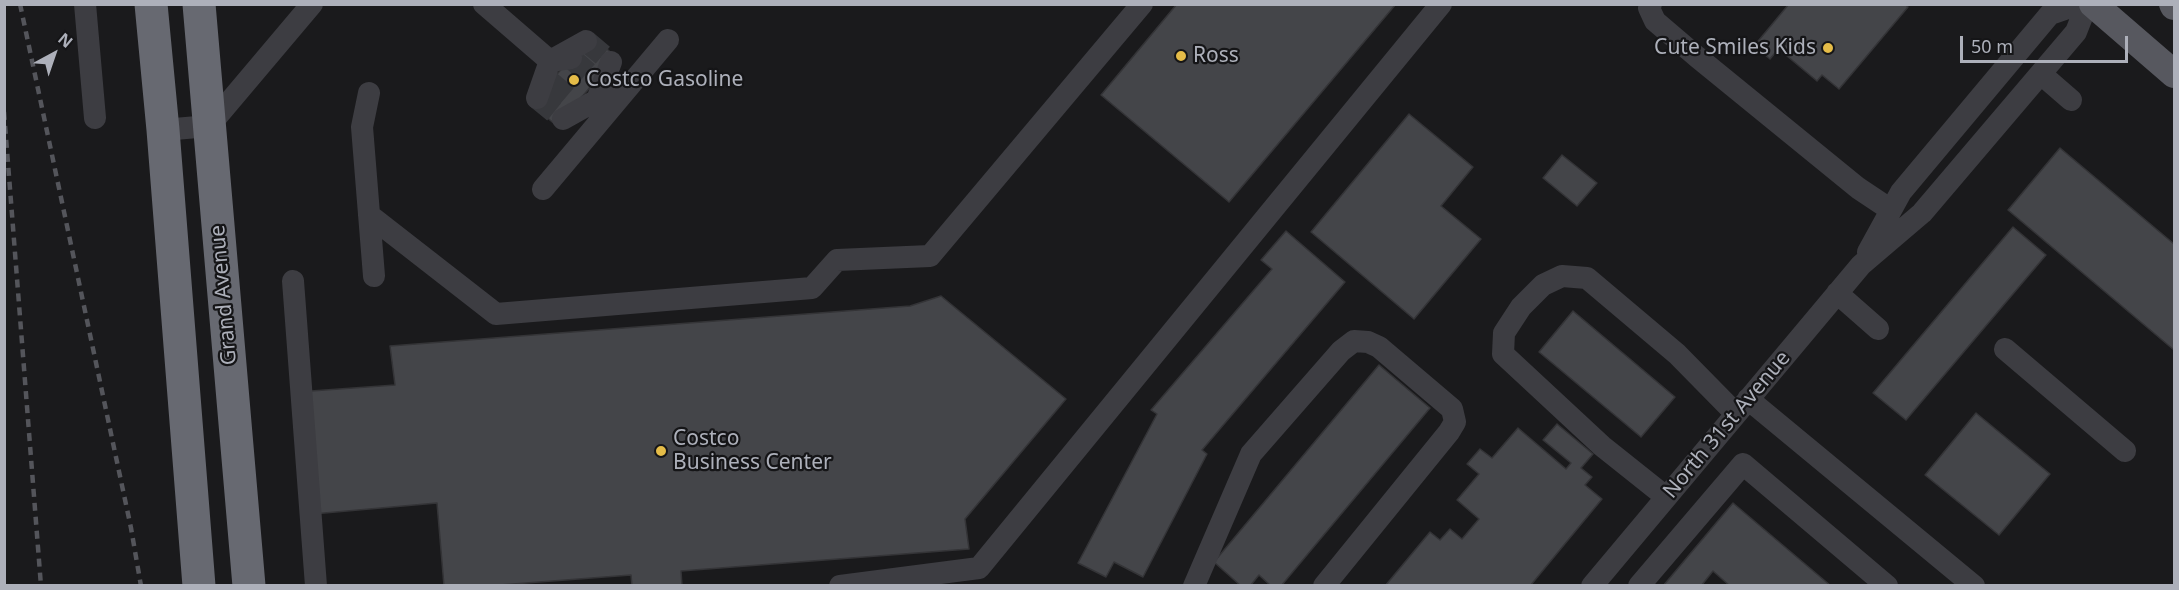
<!DOCTYPE html>
<html>
<head>
<meta charset="utf-8">
<style>
	body { margin:0 }
	#map { position:relative; width:2179px; height:590px; overflow:hidden; background:#1a1a1c; font-family:"Noto Sans",sans-serif }
	canvas { display:block }
	.frame { position:absolute; inset:0; border:6px solid #adb0ba; pointer-events:none }
	.north { position:absolute; left:24px; top:24px; width:60px; height:60px; -webkit-text-stroke:4px #151517; paint-order:stroke; rotate:40deg; font-size:16px; font-weight:700; line-height:24px; text-align:center; color:#adb0ba }
	.north::after { content:''; display:block; margin:auto; width:21px; height:27px; background:#adb0ba; clip-path:polygon(50% 0,100% 100%,50% 72%,0 100%) }
	.scale { position:absolute; left:1960px; top:36px; width:168px; height:27px; box-sizing:border-box; border:3px solid #adb0ba; border-top:0; padding-left:8px; font-size:18px; line-height:21px; white-space:nowrap; color:#adb0ba; -webkit-text-stroke:4px #151517; paint-order:stroke }
</style>
</head>
<body>
<div id="map">
<canvas width="2179" height="590"></canvas>
<div class="frame"></div>
<div class="north">N</div>
<div class="scale">50 m</div>
</div>
<script>
const context = document.querySelector('canvas').getContext('2d');
context.lineJoin = 'round';
function fillPath(path, color) {
  context.fillStyle = color;
  context.fill(path, 'evenodd');
}
function poly(rows) {
  const path = new Path2D();
  for (const r of rows) {
    path.moveTo(r[0], r[1]);
    for (let i = 2; i < r.length; i += 2) path.lineTo(r[i], r[i + 1]);
  }
  return path;
}
function trace(path, color, width, dash) {
  context.strokeStyle = color;
  context.lineWidth = width;
  context.lineCap = dash ? 'butt' : 'round';
  context.setLineDash(dash || []);
  context.stroke(path);
}
function drawText(font, color, halo, rows, align = 'center') {
  context.font = font + ' "Noto Sans",sans-serif';
  context.lineWidth = 4.5;
  context.setLineDash([]);
  context.textBaseline = 'middle';
  context.strokeStyle = halo;
  context.fillStyle = color;
  for (const [text, x, y, turn = 0] of rows) {
    context.save();
    context.translate(x, y);
    context.rotate((+turn || 0) * Math.PI / 180);
    context.textAlign = isNaN(turn) ? turn : align;
    if (halo) context.strokeText(text, 0, 0);
    context.fillText(text, 0, 0);
    context.restore();
  }
}
const building = poly([
	[1177,4,1396,4,1229,202,1101,95,1177,4],
	[1789,4,1905,4,1908,7,1839,89,1822,75,1817,81,1781,51,1787,44,1784,42,1770,59,1754,46,1789,4],
	[591,35,616,57,557,126,531,104,591,35],
	[1409,114,1473,167,1441,206,1481,239,1414,319,1311,232,1409,114],
	[2060,148,2174,244,2174,350,2008,210,2060,148],
	[1562,155,1597,183,1577,206,1543,178,1562,155],
	[2013,227,2046,255,1906,420,1873,393,2013,227],
	[1286,231,1345,282,1202,450,1207,454,1143,577,1114,562,1106,577,1078,563,1157,414,1151,410,1272,269,1261,260,1286,231],
	[941,296,1066,399,965,519,969,549,681,571,682,586,632,586,631,575,487,586,444,586,437,503,302,515,297,392,395,385,390,346,910,306,941,296],
	[1573,311,1675,397,1641,437,1539,352,1573,311],
	[1379,365,1430,408,1281,586,1271,586,1259,575,1250,586,1241,586,1214,562,1379,365],
	[1976,413,2050,474,1999,535,1925,475,1976,413],
	[1557,424,1593,454,1581,468,1592,477,1585,485,1602,499,1530,586,1385,586,1430,532,1440,540,1450,529,1462,539,1479,519,1457,500,1479,474,1467,464,1480,449,1492,458,1518,428,1566,469,1571,463,1543,440,1557,424],
	[1733,503,1831,586,1730,586,1713,571,1701,586,1663,586,1733,503]
]);
fillPath(building, '#444549');
trace(building, '#343437', 1.5);
trace(poly([
	[586,41,611,62],
	[571,58,596,80],
	[550,82,576,104],
	[537,98,563,119]
]), '#37383c', 22, [22, 11]);
trace(poly([
	[85,4,95,118],
	[484,4,550,61,571,58],
	[1651,4,1649,8,1655,21,1696,56,1858,188,1891,210],
	[2041,74,2071,100],
	[369,93,362,127,374,276],
	[537,98,550,61,586,41],
	[563,119,597,100,611,62],
	[163,130,209,126,312,4],
	[543,189,668,40],
	[369,215,496,314,812,288,837,260,930,256,1142,4],
	[1868,252,1901,192,2050,14,2079,4],
	[293,281,316,586],
	[1837,293,1878,329],
	[2005,349,2125,451],
	[1748,399,1974,586],
	[1666,497,1602,446,1503,354,1504,333,1521,307,1543,285,1562,276,1587,278,1677,354,1736,414],
	[840,586,979,568,1441,4],
	[1194,586,1251,454,1341,351,1354,341,1368,342,1379,347,1452,409,1455,422,1449,432,1324,586],
	[1592,586,1861,265,1922,213,2076,32,2087,4],
	[1639,586,1743,464,1887,586]
]), '#3d3d42', 22);
trace(poly([
	[2093,4,2174,74],
	[2173,4,2174,6]
]), '#57585f', 28);
trace(poly([
	[151,4,163,130,199,586],
	[199,4,249,586]
]), '#676971', 33);
trace(poly([
	[20,4,131,528,141,586],
	[4,112,41,586]
]), '#54555b', 4.5, [8, 6]);
for (const [x, y, r, color] of [
	[1828,48,6,"#e5bc48"],
	[1181,56,6,"#e5bc48"],
	[574,80,6,"#e5bc48"],
	[661,451,6,"#e5bc48"]
]) {
  const dot = new Path2D();
  dot.arc(x, y, r, 0, 2 * Math.PI);
  context.fillStyle = color;
  context.fill(dot);
  trace(dot, '#151517', 2);
}
drawText('21px', '#adb0ba', '#151517', [
	["Cute Smiles Kids",1816,48,"right"],
	["Ross",1193,56],
	["Costco Gasoline",586,80],
	["Costco",673,439],
	["Business Center",673,463]
], 'left');
drawText('21px', '#adb0ba', '#151517', [
	["Grand Avenue",224,295,-95],
	["North 31st Avenue",1727,425,-50]
]);
</script>
</body>
</html>
